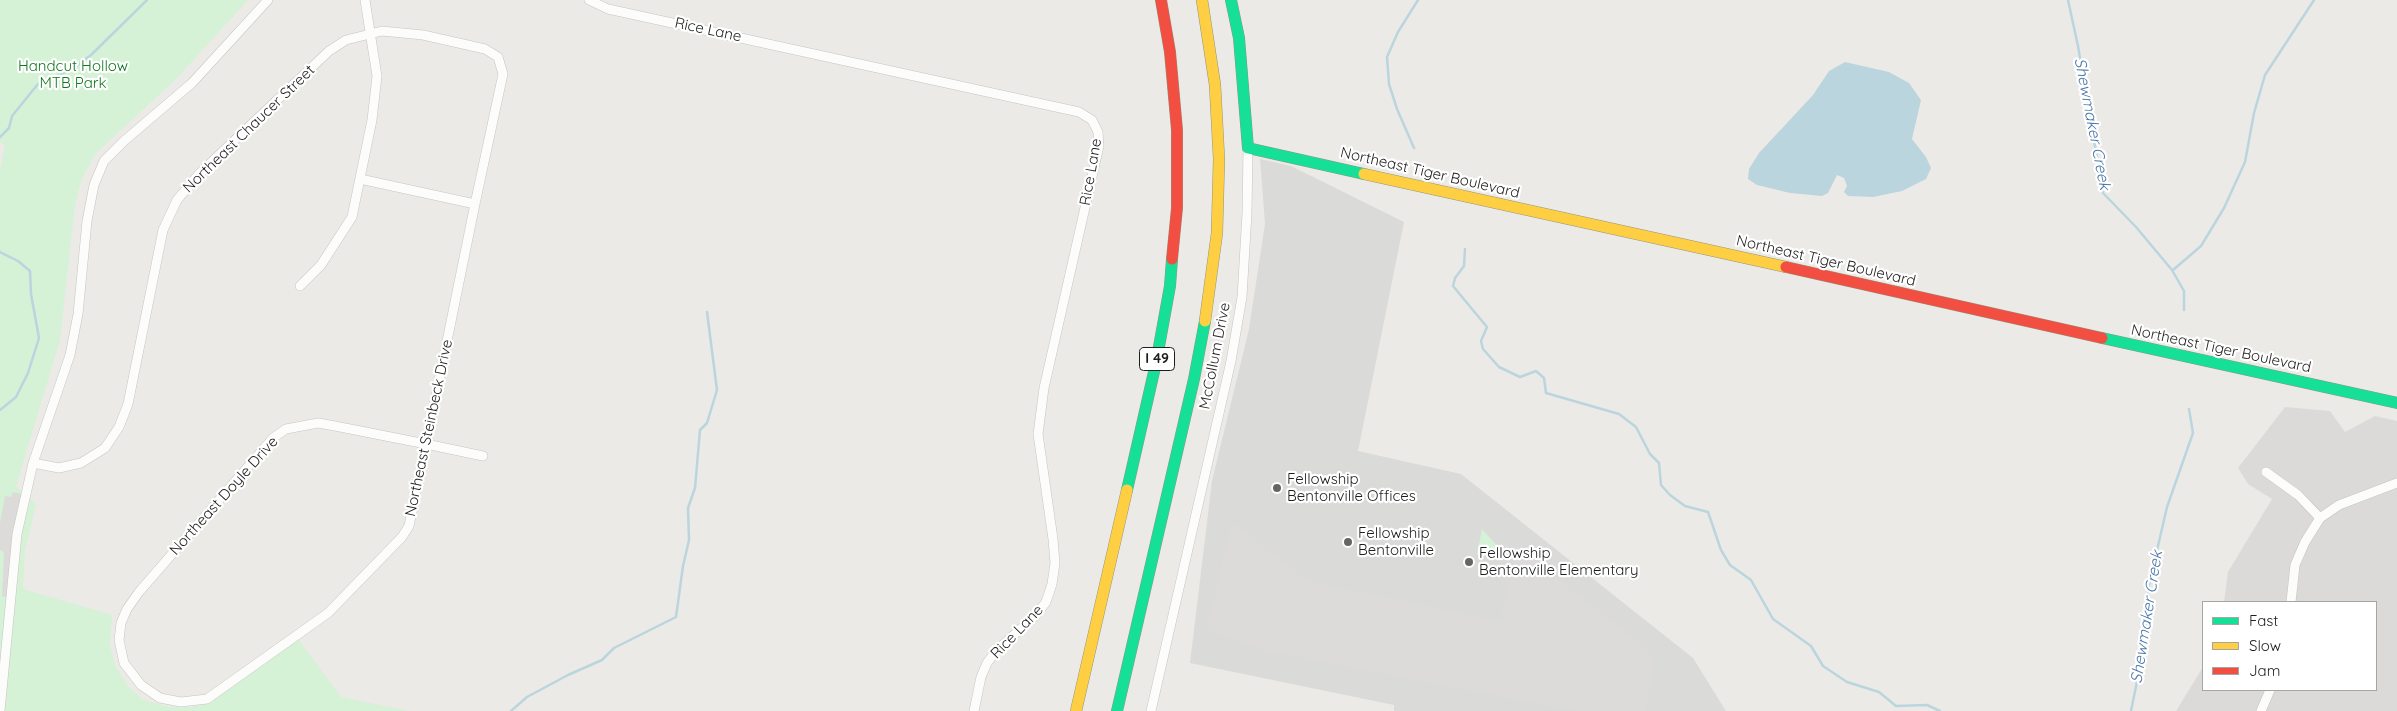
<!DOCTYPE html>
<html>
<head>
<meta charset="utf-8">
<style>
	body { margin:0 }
	#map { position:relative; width:2397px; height:711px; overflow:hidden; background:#eceae6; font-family:Quicksand,sans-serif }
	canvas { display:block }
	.legend { position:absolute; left:2202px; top:601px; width:175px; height:90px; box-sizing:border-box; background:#fff; border:1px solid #a5a5a5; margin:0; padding:6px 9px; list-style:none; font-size:15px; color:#1e1e1e }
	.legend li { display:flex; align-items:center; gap:10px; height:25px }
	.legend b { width:25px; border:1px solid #a5a5a5 }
</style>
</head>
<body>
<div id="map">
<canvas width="2397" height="711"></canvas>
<ul class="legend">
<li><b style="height:6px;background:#16e098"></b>Fast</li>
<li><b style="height:6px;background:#ffcf43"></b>Slow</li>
<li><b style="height:6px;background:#f24e42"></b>Jam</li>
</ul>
</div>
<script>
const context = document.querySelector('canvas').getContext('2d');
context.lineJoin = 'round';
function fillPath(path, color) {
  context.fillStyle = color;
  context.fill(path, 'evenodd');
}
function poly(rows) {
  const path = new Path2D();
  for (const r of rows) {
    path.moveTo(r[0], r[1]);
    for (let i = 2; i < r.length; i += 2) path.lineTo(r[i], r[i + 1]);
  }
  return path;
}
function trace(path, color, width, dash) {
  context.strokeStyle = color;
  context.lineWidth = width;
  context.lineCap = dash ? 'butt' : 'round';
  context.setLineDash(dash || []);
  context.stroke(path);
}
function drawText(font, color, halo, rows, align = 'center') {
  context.font = font + ' Quicksand,sans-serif';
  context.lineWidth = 4.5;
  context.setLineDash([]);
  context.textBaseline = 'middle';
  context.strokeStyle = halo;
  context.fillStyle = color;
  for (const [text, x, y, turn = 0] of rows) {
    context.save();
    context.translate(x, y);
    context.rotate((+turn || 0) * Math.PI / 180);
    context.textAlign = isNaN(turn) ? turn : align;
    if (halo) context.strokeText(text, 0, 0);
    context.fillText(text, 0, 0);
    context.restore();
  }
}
fillPath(poly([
	[2285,407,2330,411,2345,432,2375,416,2397,421,2397,711,2176,711,2203,667,2203,690,2376,690,2376,602,2224,602,2228,572,2272,499,2248,484,2238,468]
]), '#dbdad8');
fillPath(poly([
	[1260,159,1291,166,1404,222,1358,451,1461,474,1693,658,1726,711,1394,711,1394,705,1190,663,1212,481,1249,329,1265,224]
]), '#dadad8');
fillPath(poly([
	[0,0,248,0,176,79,95,154,81,181,75,204,60,340,16,486,36,504,25,550,23,589,112,615,110,645,115,665,128,686,143,700,169,707,191,707,210,703,298,639,341,697,408,711,0,711,0,170,5,146,0,141],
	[1482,529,1502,551,1500,558,1477,554]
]), '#d5f1d6');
fillPath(poly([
	[13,492,26,495,10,599,2,596,4,552,0,550,0,523,5,496,11,497],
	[1231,524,1242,529,1303,577,1315,583,1500,621,1516,546,1650,651,1655,665,1646,711,1576,711,1263,650,1207,629]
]), '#dcdbda');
fillPath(poly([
	[1845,62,1889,72,1909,83,1921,100,1912,139,1926,157,1931,168,1926,179,1902,191,1873,197,1848,196,1844,192,1847,186,1844,178,1837,175,1828,193,1822,196,1790,193,1757,185,1748,179,1749,169,1759,153,1813,95,1829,71]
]), '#bbd5de');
trace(poly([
	[2068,0,2078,46,2103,193,2136,227,2172,270,2184,291,2184,310],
	[0,137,9,128,12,116,38,84,74,68,91,55,147,0],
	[1414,148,1397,109,1389,84,1387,57,1398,32,1418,0],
	[1465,249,1464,266,1455,278,1453,286,1487,327,1481,341,1483,349,1499,367,1520,377,1536,371,1544,378,1546,393,1619,414,1636,427,1650,454,1659,463,1661,485,1670,495,1685,506,1708,512,1721,550,1730,565,1751,580,1773,619,1811,646,1823,666,1847,682,1879,692,1896,706,1927,705,1940,711],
	[0,252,18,261,30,271,31,294,39,338,28,373,16,397,0,410],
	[2173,270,2201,246,2224,208,2245,162,2254,113,2265,75,2314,0],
	[511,711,527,697,568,675,602,660,614,648,676,617,683,566,689,540,688,508,695,488,700,430,707,423,717,390,707,312],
	[2131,711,2146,637,2149,585,2167,507,2193,433,2189,409]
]), '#bbd5de', 2.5);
const street = poly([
	[589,0,608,9,1079,112,1092,120,1098,132,1099,146,1044,388,1038,434,1053,539,1055,563,1052,584,1046,602,1036,615,996,651,987,663,981,677,974,711],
	[360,179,475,204],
	[300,286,321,265,352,217,372,120,377,76,365,0],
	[33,463,59,468,81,463,105,448,119,427,128,404,163,230,177,200,200,173,329,51,346,40,382,31,423,35,485,49,498,57,503,74,475,204,426,444,409,526,402,537,328,613,207,699,181,702,160,698,141,685,124,663,119,640,121,623,127,609,139,592,273,438,286,429,318,423,335,426,426,444,483,456],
	[2266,472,2298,495,2320,518],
	[2291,602,2295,565,2305,542,2320,518,2339,505,2397,483],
	[0,711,17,534,33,463,70,355,78,314,87,221,94,185,104,161,124,141,192,83,268,0],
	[1151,711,1231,361,1242,297,1247,213,1248,148],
	[2261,711,2270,690]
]);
const fast = poly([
	[1231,0,1239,38,1248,148,1364,174],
	[2102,338,2397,403],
	[1127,490,1156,363,1170,286,1172,259],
	[1117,711,1194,379,1205,321]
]);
const slow = poly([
	[1202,0,1215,85,1219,159,1217,233,1205,321],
	[1364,174,1786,267],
	[1076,711,1127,490]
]);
const jam = poly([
	[1161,0,1170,52,1177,130,1177,208,1172,259],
	[1786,267,2102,338]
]);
trace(street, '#c5c4c2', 10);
trace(fast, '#92957f', 12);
trace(slow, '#92957f', 12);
trace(jam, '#92957f', 12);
trace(street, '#fcfcfb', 9);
trace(fast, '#16e098', 11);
trace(slow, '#ffcf43', 11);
trace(jam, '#f24e42', 11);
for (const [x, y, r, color] of [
	[1277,488,5,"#666564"],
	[1348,542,5,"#666564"],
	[1469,562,5,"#666564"]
]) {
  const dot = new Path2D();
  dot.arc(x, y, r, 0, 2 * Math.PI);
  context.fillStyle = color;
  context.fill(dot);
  trace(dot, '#fff', 2);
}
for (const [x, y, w] of [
	[1157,359,35]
]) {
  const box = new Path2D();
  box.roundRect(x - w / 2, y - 11.5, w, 23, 4);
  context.fillStyle = '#fff';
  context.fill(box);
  trace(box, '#1e1e1e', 1);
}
drawText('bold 14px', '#1e1e1e', null, [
	["I 49",1157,359]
]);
drawText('15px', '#1e1e1e', '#fff', [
	["Rice Lane",708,30,12],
	["Northeast Chaucer Street",249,129,-44],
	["Rice Lane",1091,172,-80],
	["Northeast Tiger Boulevard",1430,173,13],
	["Northeast Tiger Boulevard",1826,261,13],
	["Northeast Tiger Boulevard",2221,349,12],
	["McCollum Drive",1215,356,-79],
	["Northeast Steinbeck Drive",429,428,-78],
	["Northeast Doyle Drive",224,496,-48],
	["Rice Lane",1017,632,-46]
]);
drawText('15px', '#10781d', '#fff', [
	["Handcut Hollow",73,66],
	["MTB Park",73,83]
]);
drawText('15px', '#1e1e1e', '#fff', [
	["Fellowship",1287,479],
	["Bentonville Offices",1287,496],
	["Fellowship",1358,533],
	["Bentonville",1358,550],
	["Fellowship",1479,553],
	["Bentonville Elementary",1479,570]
], 'left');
drawText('italic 16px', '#4e78a9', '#fff', [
	["Shewmaker Creek",2092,124,79],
	["Shewmaker Creek",2147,617,-81]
]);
</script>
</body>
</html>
